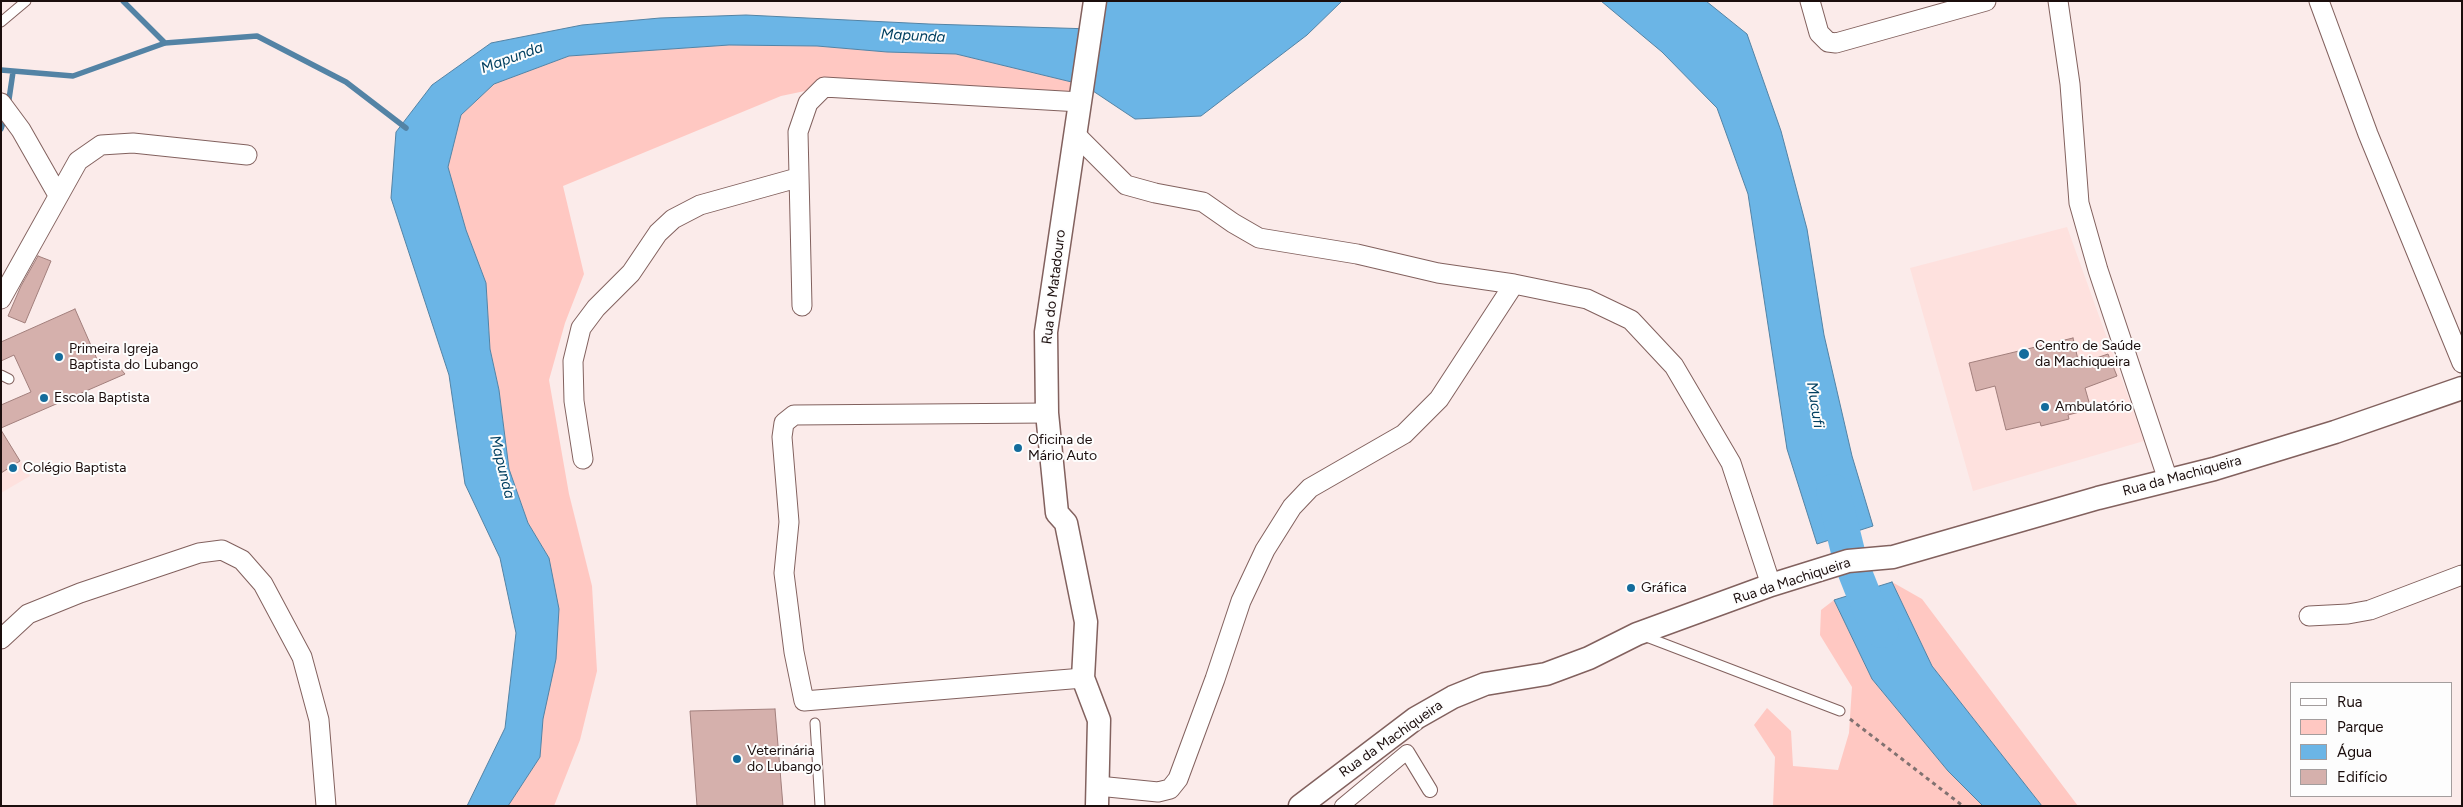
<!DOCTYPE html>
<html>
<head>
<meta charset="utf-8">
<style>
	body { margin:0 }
	#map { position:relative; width:2463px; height:807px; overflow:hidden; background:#fbebea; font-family:Figtree,sans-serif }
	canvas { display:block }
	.frame { position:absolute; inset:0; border:2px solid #1b0e0d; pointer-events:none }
	.legend { position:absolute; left:2290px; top:682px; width:162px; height:115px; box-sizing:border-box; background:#fdfdfd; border:1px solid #a39d9d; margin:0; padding:6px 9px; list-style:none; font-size:15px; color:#1b0e0d }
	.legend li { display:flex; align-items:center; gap:10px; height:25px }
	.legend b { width:25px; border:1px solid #a39d9d }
</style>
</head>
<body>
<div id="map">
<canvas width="2463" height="807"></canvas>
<div class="frame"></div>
<ul class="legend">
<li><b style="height:6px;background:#fff"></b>Rua</li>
<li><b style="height:14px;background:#ffc8c2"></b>Parque</li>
<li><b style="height:14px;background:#6bb5e6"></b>Água</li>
<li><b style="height:14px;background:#d5b0ac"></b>Edifício</li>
</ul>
</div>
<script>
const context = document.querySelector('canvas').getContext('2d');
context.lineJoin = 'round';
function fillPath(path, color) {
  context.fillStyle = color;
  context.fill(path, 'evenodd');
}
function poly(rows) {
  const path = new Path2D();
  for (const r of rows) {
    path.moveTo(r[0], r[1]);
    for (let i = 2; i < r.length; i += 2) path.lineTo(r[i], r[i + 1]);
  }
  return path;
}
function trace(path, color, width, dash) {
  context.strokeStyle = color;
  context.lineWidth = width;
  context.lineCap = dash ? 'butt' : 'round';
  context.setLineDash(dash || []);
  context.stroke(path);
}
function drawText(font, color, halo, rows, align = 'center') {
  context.font = font + ' Figtree,sans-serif';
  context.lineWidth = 4;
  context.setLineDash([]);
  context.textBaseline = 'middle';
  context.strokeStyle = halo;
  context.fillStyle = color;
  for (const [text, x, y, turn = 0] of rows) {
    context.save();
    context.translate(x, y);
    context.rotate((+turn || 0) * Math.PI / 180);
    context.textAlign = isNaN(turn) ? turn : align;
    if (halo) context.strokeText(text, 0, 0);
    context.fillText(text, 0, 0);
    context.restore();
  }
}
fillPath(poly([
	[2067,227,2144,441,1973,491,1910,268],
	[1,430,30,476,1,493]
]), '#fee1de');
fillPath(poly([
	[729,45,817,46,887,52,956,54,1084,85,1080,102,824,87,781,96,563,186,584,274,565,323,549,380,569,494,592,586,597,671,580,740,554,806,508,806,540,757,549,558,528,523,509,469,499,390,490,349,486,283,466,230,448,167,461,115,494,84,569,56],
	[1892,582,1922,599,2078,806,2042,806,1932,666],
	[1834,600,1872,679,1948,771,1983,806,1773,806,1775,757,1754,725,1767,708,1791,731,1793,766,1838,770,1849,733,1852,687,1820,635,1821,610]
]), '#ffc8c2');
const water = poly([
	[1107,1,1342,1,1307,35,1201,116,1135,119,1084,85,956,54,887,52,817,46,729,45,569,56,494,84,461,115,448,167,466,230,486,283,490,349,499,390,509,469,528,523,549,558,559,609,556,659,543,719,540,757,508,806,467,806,505,728,516,633,500,558,465,484,449,375,391,198,396,132,432,85,491,43,582,25,660,18,746,15,929,24,1092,29,1107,1],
	[1601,1,1706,1,1747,34,1781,131,1807,229,1824,335,1852,456,1873,526,1817,544,1787,449,1748,194,1717,108,1662,52,1601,1],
	[1892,582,1932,666,2042,806,1983,806,1948,771,1872,679,1834,600,1892,582]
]);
fillPath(water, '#6bb5e6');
trace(water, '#5383a5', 1);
trace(poly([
	[123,1,165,43],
	[1,70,73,76,165,43,257,36,346,82,406,128],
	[8,106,13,72],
	[1,129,5,117]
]), '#5383a5', 5.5);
trace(poly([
	[1833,491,1850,560,1871,613,1882,631]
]), '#6bb5e6', 34);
const building = poly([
	[38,256,51,261,25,323,8,316,21,286,38,256],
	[75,309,100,366,113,360,125,374,1,428,1,405,31,392,14,355,1,361,1,342,75,309],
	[2073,338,2079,364,2108,354,2117,376,2085,388,2091,409,2068,415,2069,419,2041,426,2040,422,2006,430,1995,386,1976,391,1969,363,2073,338],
	[1,430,20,461,1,473,1,430],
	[775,709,783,806,697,806,690,711,775,709]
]);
fillPath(building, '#d5b0ac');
trace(building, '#a27f7c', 1);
const service = poly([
	[1,22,26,1],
	[1,375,9,379],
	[1644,636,1840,711],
	[815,723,820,806]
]);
const pedestrian = poly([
	[1342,806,1407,752,1430,790]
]);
const minor = poly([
	[1810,1,1819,33,1828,42,1836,43,1986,1],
	[2058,1,2070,84,2079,203,2098,270,2168,480],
	[2319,1,2368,134,2462,363],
	[1,103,21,130,58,195],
	[1076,135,1126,185,1155,193,1203,202,1233,223,1259,238,1357,254,1438,273,1514,284,1587,299,1631,320,1674,366,1731,463,1771,585],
	[1,299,78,161,101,145,133,143,247,155],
	[802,306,798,132,808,103,824,87,1080,102],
	[1047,413,794,415,784,423,782,437,789,522,784,573,794,652,804,701,1083,678],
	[583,459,574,401,573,361,581,328,596,308,631,273,658,233,673,219,700,205,797,178],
	[2309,616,2348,614,2370,610,2462,575],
	[1,639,28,614,80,593,199,553,222,550,242,560,263,584,302,657,319,720,326,806],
	[1098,786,1158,792,1170,789,1178,779,1215,679,1241,601,1265,550,1292,507,1310,488,1404,434,1439,399,1514,284]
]);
const tertiary = poly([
	[1095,1,1046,332,1047,413,1057,513,1066,523,1086,622,1083,678,1099,720,1097,806],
	[1300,806,1416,718,1453,697,1485,684,1546,674,1589,658,1637,634,1771,585,1848,561,1893,557,2098,498,2214,469,2335,432,2462,388]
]);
trace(service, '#82615e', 11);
trace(pedestrian, '#82615e', 16);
trace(minor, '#82615e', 21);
trace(tertiary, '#82615e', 25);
trace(poly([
	[1850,719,1963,806]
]), '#817271', 3, [4, 4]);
trace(service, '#fff', 9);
trace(pedestrian, '#fff', 14);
trace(minor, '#fff', 19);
trace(tertiary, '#fff', 22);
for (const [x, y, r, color] of [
	[2024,354,6,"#146c9c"],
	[59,357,5,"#146c9c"],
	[44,398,5,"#146c9c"],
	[2045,407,5,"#146c9c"],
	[1018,448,5,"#146c9c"],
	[13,468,5,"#146c9c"],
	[1631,588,5,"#146c9c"],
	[737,759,5,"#146c9c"]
]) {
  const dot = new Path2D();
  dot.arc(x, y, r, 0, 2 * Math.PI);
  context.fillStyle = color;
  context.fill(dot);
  trace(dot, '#fdfdfd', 2);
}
drawText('14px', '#1b0e0d', '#fdfdfd', [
	["Rua do Matadouro",1054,287,-83],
	["Rua da Machiqueira",2182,476,-15],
	["Rua da Machiqueira",1792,581,-18],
	["Rua da Machiqueira",1391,739,-35]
]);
drawText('14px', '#1b0e0d', '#fdfdfd', [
	["Centro de Saúde",2035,346],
	["da Machiqueira",2035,362],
	["Primeira Igreja",69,349],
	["Baptista do Lubango",69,365],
	["Escola Baptista",54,398],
	["Ambulatório",2055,407],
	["Oficina de",1028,440],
	["Mário Auto",1028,456],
	["Colégio Baptista",23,468],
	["Gráfica",1641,588],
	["Veterinária",747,751],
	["do Lubango",747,767]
], 'left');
drawText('italic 15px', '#024061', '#fdfdfd', [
	["Mapunda",913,36,3],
	["Mapunda",512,58,-20],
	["Mucufi",1815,405,81],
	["Mapunda",502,467,76]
]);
</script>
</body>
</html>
